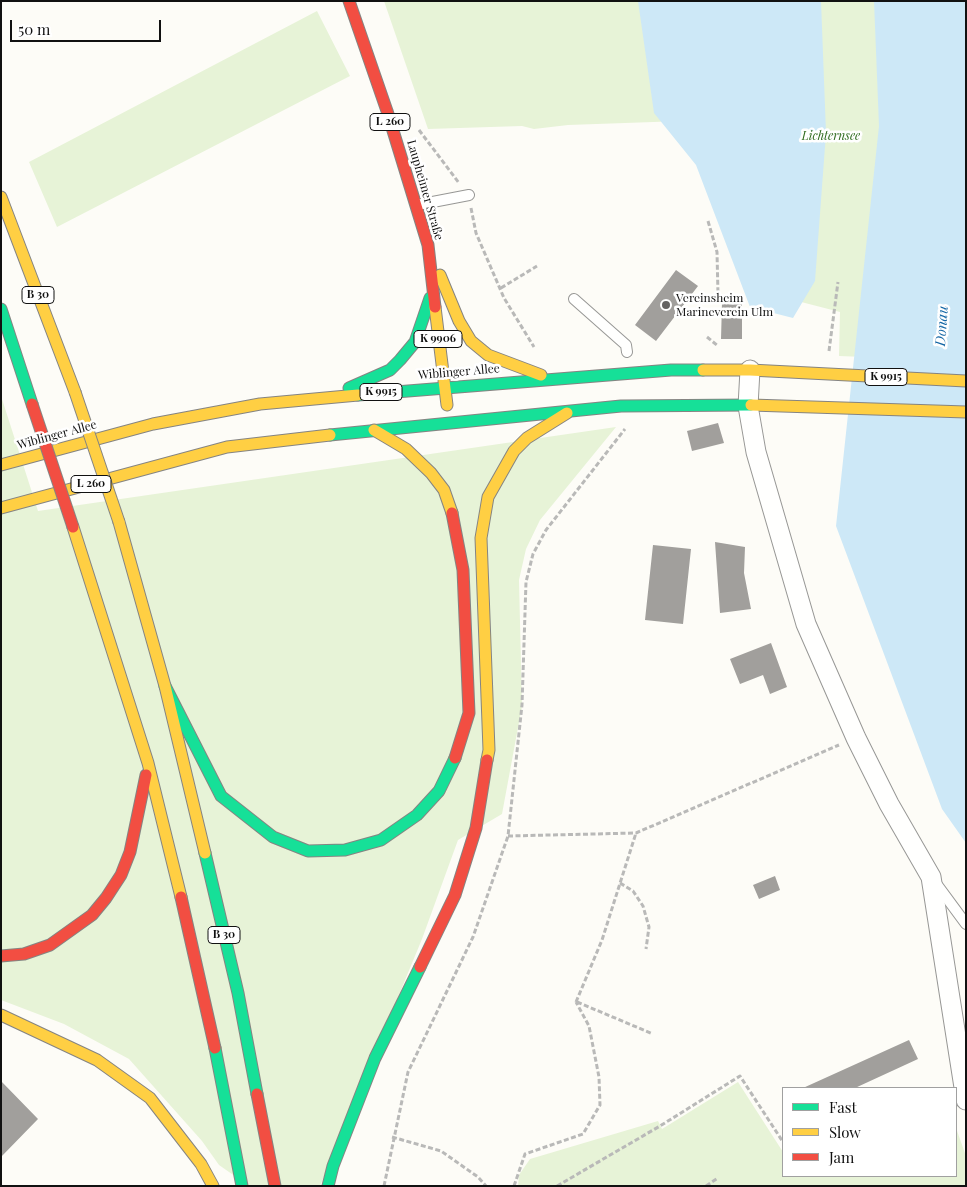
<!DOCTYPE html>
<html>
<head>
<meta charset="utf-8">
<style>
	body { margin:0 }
	#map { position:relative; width:967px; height:1187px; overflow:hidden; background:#fdfcf7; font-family:"Playfair Display",serif }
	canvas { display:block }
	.frame { position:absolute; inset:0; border:2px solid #111; pointer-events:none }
	.legend { position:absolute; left:782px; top:1087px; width:175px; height:90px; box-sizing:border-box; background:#fff; border:1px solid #a0a0a0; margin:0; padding:6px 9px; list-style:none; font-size:15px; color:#111 }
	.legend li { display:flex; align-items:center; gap:10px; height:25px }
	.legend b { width:25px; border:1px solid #a0a0a0 }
	.scale { position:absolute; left:10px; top:20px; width:151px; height:22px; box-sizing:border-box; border:2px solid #111; border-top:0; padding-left:6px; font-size:15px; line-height:18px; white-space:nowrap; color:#111; -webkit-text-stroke:4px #fff; paint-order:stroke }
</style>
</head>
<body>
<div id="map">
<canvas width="967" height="1187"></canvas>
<div class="frame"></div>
<ul class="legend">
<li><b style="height:6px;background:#16e098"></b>Fast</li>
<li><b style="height:6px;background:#ffcf43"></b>Slow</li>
<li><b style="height:6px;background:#f24e42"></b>Jam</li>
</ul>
<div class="scale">50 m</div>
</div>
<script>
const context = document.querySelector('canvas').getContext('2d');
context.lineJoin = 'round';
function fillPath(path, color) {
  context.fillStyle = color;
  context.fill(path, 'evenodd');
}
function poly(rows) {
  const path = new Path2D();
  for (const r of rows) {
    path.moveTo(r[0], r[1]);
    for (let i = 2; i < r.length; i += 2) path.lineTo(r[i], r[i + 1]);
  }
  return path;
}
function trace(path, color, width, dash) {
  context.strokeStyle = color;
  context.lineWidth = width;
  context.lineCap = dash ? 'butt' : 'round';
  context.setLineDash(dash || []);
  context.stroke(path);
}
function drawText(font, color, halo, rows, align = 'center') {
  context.font = font + ' "Playfair Display",serif';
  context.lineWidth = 5;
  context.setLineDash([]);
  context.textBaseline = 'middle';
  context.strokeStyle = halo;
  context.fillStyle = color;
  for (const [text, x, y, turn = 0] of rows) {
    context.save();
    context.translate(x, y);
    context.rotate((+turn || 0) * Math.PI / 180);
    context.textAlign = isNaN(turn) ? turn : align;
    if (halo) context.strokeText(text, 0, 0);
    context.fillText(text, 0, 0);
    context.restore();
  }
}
fillPath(poly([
	[384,1,966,1,966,361,839,356,840,312,743,287,682,121,568,125,534,129,522,126,428,129],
	[317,11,350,76,57,227,29,162],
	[1,396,38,511,616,427,540,520,526,549,519,580,522,706,502,814,458,840,422,939,320,1186,249,1186,219,1165,202,1141,129,1059,64,1024,1,1000],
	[738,1082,783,1152,783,1176,956,1176,956,1128,966,1156,966,1186,518,1186,519,1175,530,1159,658,1121,662,1129]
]), '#e7f3d7');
fillPath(poly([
	[638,1,821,1,826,133,815,281,793,318,750,307,696,165,654,113],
	[874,1,966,1,966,843,942,809,836,526,879,126]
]), '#cde8f7');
fillPath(poly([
	[676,270,698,286,656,341,635,325],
	[722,303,742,303,742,339,721,339],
	[718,423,724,443,692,451,687,431],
	[715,542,745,547,744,573,751,609,720,613],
	[653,545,691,549,683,624,645,620],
	[771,643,787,687,770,694,763,675,740,684,730,659],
	[775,876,780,890,759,899,753,885],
	[909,1040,918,1059,855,1088,803,1088],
	[1,1081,38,1119,1,1157]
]), '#a19f9c');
const lane = poly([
	[417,205,469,195],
	[574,299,626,345,627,352],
	[935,882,966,924]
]);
const street = poly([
	[750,370,748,406,756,452,806,624,856,738,889,804,931,877,966,1100]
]);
const fast = poly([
	[1,309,32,404],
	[349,388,390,370,400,360,415,342,430,298],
	[358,395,671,370,703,370],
	[330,435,621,406,751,405],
	[165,686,221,796,273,837,308,851,345,850,381,840,417,815,439,791,455,758],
	[205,853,238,993,257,1094],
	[215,1048,242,1186],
	[328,1186,333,1166,375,1058,420,967]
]);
const slow = poly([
	[1,197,75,392],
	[440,275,459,321,471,341,488,355,541,375],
	[435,307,447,405],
	[703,370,750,370,966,381],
	[751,405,966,412],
	[374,430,406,449,431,473,444,490,452,513],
	[1,465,153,424,260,404,358,395],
	[1,508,227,447,330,435],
	[119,522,165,686,205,853],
	[73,527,148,763,181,897],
	[487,760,489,750,481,538,488,497,514,451,527,438,567,413],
	[1,1015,97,1060,150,1098,201,1164,213,1186]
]);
const jam = poly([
	[349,1,387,111,428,245,435,307],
	[452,513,463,570,469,713,455,758],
	[181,897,215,1048],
	[1,956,24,954,50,945,92,915,106,898,121,875,130,852,146,775],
	[420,967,455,895,476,828,487,760],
	[257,1094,275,1186]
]);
trace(lane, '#979795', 12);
trace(street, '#979795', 21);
trace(fast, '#858482', 13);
trace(slow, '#858482', 13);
trace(jam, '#858482', 13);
trace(poly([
	[419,130,459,183],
	[471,208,476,233,504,298,534,347],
	[708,221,717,252,718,294],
	[501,288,537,266],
	[707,337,718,346],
	[829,351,838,282],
	[508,836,636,833,839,745],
	[620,883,633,891,643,906,649,927,646,949],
	[576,1002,602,940,636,833],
	[577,1002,653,1034],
	[392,1137,441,1151,478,1177,486,1186],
	[384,1186,408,1072,473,937,508,836,522,705,526,582,533,554,546,530,625,429],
	[514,1186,525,1154,583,1134,600,1105,599,1077,589,1026,576,1002],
	[557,1186,660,1126,740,1076,783,1142],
	[706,1186,718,1178]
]), '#b9b9b8', 3, [5, 2.5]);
trace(lane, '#fffffe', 10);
trace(street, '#fffffe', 19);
trace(fast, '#16e098', 11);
trace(slow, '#ffcf43', 11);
trace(jam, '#f24e42', 11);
const slowBridge = poly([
	[75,392,119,522]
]);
const jamBridge = poly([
	[32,404,73,527]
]);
trace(slowBridge, '#858482', 13, []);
trace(jamBridge, '#858482', 13, []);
trace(slowBridge, '#ffcf43', 11);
trace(jamBridge, '#f24e42', 11);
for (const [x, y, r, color] of [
	[666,305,5,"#646362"]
]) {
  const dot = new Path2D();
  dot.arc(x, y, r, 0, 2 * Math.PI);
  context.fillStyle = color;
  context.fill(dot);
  trace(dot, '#fff', 2);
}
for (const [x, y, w] of [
	[390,122,40],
	[38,295,32],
	[438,339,48],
	[886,377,42],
	[381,392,42],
	[91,484,40],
	[224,935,32]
]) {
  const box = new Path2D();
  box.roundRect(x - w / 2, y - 8.5, w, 17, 4);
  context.fillStyle = '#fff';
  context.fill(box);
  trace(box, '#111', 1);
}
drawText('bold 11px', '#111', null, [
	["L 260",390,122],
	["B 30",38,295],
	["K 9906",438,339],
	["K 9915",886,377],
	["K 9915",381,392],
	["L 260",91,484],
	["B 30",224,935]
]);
drawText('italic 12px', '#2f6b1f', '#fff', [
	["Lichternsee",831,136]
]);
drawText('12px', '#111', '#fff', [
	["Laupheimer Straße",425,190,74],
	["Wiblinger Allee",459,372,-5],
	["Wiblinger Allee",57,435,-15]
]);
drawText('12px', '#111', '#fff', [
	["Vereinsheim",676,298],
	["Marineverein Ulm",676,312]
], 'left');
drawText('italic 14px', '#1768a6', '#fff', [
	["Donau",942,326,-86]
]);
</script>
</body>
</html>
